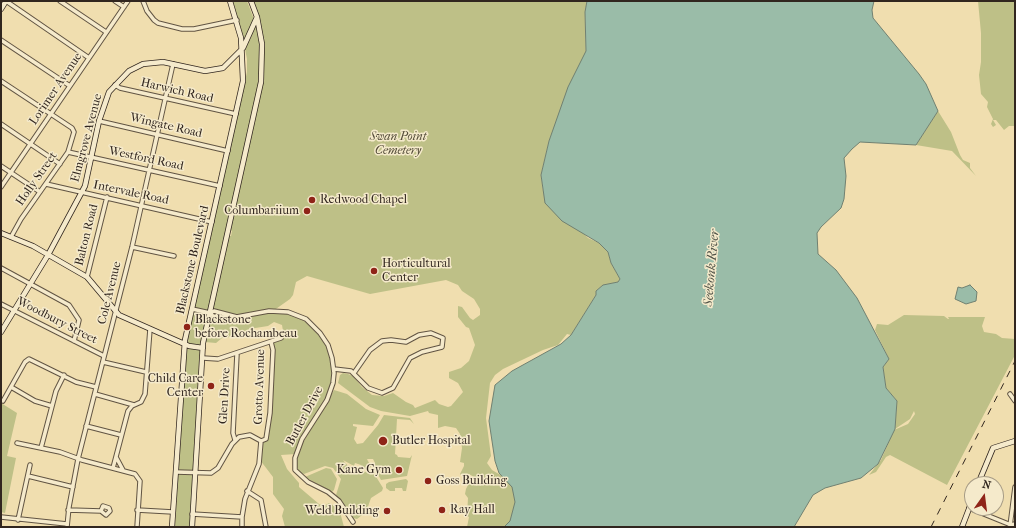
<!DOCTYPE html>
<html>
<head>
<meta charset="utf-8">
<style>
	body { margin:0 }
	#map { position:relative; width:1016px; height:528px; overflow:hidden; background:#f0deaf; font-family:"IM FELL French Canon",serif }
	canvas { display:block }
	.frame { position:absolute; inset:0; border:2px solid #31261f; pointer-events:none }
	.north { position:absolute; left:964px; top:476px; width:40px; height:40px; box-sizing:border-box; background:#f5eacb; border:1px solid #a79c86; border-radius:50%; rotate:14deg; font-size:11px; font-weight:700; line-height:16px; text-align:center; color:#31261f }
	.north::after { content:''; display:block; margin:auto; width:14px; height:18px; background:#8f2418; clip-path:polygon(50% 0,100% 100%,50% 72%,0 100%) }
</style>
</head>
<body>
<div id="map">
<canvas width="1016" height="528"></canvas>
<div class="frame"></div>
<div class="north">N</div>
</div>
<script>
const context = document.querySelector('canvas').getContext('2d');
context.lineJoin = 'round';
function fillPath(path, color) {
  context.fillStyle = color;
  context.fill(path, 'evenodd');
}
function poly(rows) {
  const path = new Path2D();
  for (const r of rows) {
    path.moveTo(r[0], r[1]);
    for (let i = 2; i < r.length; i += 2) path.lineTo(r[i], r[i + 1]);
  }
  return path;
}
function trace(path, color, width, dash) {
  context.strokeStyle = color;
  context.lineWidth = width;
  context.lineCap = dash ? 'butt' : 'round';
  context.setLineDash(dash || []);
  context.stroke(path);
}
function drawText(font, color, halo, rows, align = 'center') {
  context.font = font + ' "IM FELL French Canon",serif';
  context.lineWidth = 3;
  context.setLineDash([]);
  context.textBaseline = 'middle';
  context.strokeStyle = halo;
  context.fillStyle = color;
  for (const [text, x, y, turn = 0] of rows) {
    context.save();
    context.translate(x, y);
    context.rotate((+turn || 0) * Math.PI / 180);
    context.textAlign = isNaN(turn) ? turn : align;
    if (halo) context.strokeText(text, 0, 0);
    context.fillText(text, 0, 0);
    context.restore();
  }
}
fillPath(poly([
	[232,1,247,1,258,30,261,27,260,20,253,1,587,1,585,12,586,54,549,141,541,175,543,190,588,238,599,243,608,252,611,263,620,279,618,282,602,286,596,291,596,295,571,335,567,334,558,345,543,350,503,369,495,375,490,383,486,418,491,456,487,463,492,470,504,477,513,487,518,507,509,527,467,527,469,517,467,516,468,498,465,494,466,489,469,483,473,482,474,477,469,474,462,476,460,474,464,466,464,463,460,462,462,448,460,434,456,428,445,426,438,428,438,415,429,413,428,411,410,416,381,411,370,407,338,383,340,375,343,373,348,374,353,376,362,387,372,395,384,396,393,393,406,402,413,405,415,408,435,400,439,404,448,407,451,406,463,392,458,383,449,378,449,372,461,368,469,361,475,345,469,328,466,327,458,317,458,306,462,307,470,318,473,320,480,315,480,309,474,299,462,291,458,285,446,280,370,294,307,276,296,282,293,295,290,299,273,311,291,315,308,322,325,340,334,366,331,392,296,454,281,455,287,469,299,483,299,487,319,504,324,506,329,503,336,507,340,512,344,527,285,527,282,516,284,509,273,494,273,477,260,460,262,442,266,442,268,438,275,355,272,343,281,339,283,331,282,325,274,322,268,326,249,329,247,333,241,333,239,336,222,338,216,343,205,342,228,235,231,236,232,231,229,230,259,97,260,43,259,80,254,107,201,342,199,362,190,527,175,527,187,340,247,72,247,59,242,34],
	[978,1,1015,1,1015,126,1009,126,1004,130,996,120,993,120,996,125,993,127,991,124,993,119,987,107,988,102,981,94,979,75,981,62,981,33],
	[938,111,951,132,960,155,963,160,970,163,970,168,976,176,952,151,916,145],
	[904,315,944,316,948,319,949,319,948,317,985,317,982,326,984,332,996,334,1002,338,1015,339,1015,355,947,485,890,455,886,457,876,472,869,475,881,460,894,430,908,424,915,414,914,411,910,419,895,429,897,401,886,388,883,367,889,359,875,330,877,324,888,325],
	[334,390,347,394,366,409,380,415,373,426,353,424,353,426,357,427,354,439,357,444,363,443,378,425,384,415,410,418,414,424,414,431,414,424,410,420,397,419,395,454,397,455,398,457,410,458,412,455,407,476,381,480,373,465,375,463,373,459,367,459,371,467,368,470,360,467,361,465,355,463,354,466,343,460,348,466,375,475,383,488,382,491,371,498,366,512,357,519,353,518,336,495,341,479,333,468,325,466,304,474,299,472,297,467,297,458,301,446],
	[1,403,17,413,7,456,16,458,5,513,1,512],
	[326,468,331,469,337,479,334,490,332,492,305,477],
	[406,479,408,481,406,491,403,491,402,488,395,488,395,491,390,491,386,488,386,484,389,482]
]), '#bec087');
const water = poly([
	[587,1,874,1,872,10,873,18,919,74,926,84,938,111,916,145,860,142,852,149,844,158,846,176,844,199,841,208,821,227,817,233,818,254,836,270,857,298,889,359,883,367,886,388,897,401,895,429,878,464,861,478,825,488,813,495,794,527,504,527,510,521,515,502,512,487,499,473,495,461,489,421,495,385,512,371,561,344,571,335,596,295,596,291,603,285,618,282,620,279,611,263,608,252,599,243,562,221,545,203,541,175,549,141,568,87,586,51,585,12,587,1],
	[970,285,977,292,976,301,966,304,955,299,958,287,962,288,970,285]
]);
fillPath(water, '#9abca8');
trace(water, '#708071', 1);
const street = poly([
	[6,1,89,58],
	[60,1,106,32],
	[115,1,124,7],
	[143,1,147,11,154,20,158,23,182,29,194,29,237,20],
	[1,40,70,86],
	[1,81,72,128,74,132,68,152,21,219,11,237],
	[115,85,120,88,236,114],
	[99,121,228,151],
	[1,124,60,164],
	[68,152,220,186],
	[1,166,40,192],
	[46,184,212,222],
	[1,187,128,1],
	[132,247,174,256],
	[1,268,69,305,79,320,74,341],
	[87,277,107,197],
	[1,304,104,356],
	[192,309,210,313,214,311,237,317],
	[210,313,213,316,231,318,269,311,288,312,306,319,320,333,328,345,332,358,334,373,333,383,327,400,302,439,295,458,295,470,308,482,328,492,339,501,353,522],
	[203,358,218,359,281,338],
	[103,362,146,372],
	[334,369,351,371,368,388,382,393,393,388,410,358,422,352,442,347,443,338,431,333,419,335,406,342,391,340,382,341,370,350,354,373],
	[11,387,35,401,52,406],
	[95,394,134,405],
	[1010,394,1015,401],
	[3,401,25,362,29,359,76,382,96,387],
	[86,426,121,435],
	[235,440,233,433,237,354],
	[17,443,60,452,82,460,135,474,140,481,137,527],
	[41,448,56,391,64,375],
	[116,457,123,470],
	[113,468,128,411,132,406,141,402,145,394,150,329],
	[176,472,211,473,218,468,232,444,239,437,250,435,261,441,266,439,270,413,273,350,271,342],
	[28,476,73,487],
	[247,491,261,500,266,527],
	[969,508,1011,525,1015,524],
	[68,510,101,511,106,515,110,511,109,508,103,506,101,511],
	[137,510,173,512],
	[192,514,242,517],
	[1,517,67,524],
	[18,520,30,465],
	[1010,526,1015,487],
	[67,527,69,507,78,459,132,247,173,64],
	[242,527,242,517,245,499,259,464,261,441]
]);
const secondary = poly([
	[1,9,6,1],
	[1,233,33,246,87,277,119,315,189,346,203,348],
	[1,332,48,255,85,186,99,121,109,92,129,71,143,64,163,62,205,71,223,68,243,48,257,17],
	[978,484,993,448,1015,441],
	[172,527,185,340,243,81,241,38,230,1],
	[192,527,203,343,261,82,262,44,257,17,251,1],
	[962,527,972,501]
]);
trace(street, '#615443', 5.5);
trace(secondary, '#31261f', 6);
trace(street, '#f5eacb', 3.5);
trace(secondary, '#f5eacb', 4.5);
trace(poly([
	[931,527,1015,361]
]), '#31261f', 1, [7, 7]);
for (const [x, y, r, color] of [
	[312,200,4,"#8f2418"],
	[307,211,4,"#8f2418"],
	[374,271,4,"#8f2418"],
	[187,327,4,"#8f2418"],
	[211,386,4,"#8f2418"],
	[383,441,5,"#8f2418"],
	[399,470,4,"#8f2418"],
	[428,481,4,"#8f2418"],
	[442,510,4,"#8f2418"],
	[387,511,4,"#8f2418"]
]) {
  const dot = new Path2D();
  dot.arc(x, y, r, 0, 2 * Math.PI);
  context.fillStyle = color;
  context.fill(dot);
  trace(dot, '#f5eacb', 1.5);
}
drawText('12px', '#31261f', '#f5eacb', [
	["Lorimer Avenue",56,89,-56],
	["Harwich Road",177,91,13],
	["Wingate Road",166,126,13],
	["Elmgrove Avenue",87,138,-75],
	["Westford Road",146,159,12],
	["Holly Street",37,179,-55],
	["Intervale Road",131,193,12],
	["Balton Road",87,235,-76],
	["Blackstone Boulevard",193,260,-77],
	["Cole Avenue",110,293,-76],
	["Woodbury Street",57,321,27],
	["Grotto Avenue",260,387,-88],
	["Glen Drive",225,396,-87],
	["Butler Drive",305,416,-62]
]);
drawText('italic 12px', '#544c39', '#f5eacb', [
	["Swan Point",398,137],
	["Cemetery",398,151]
]);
drawText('12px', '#31261f', '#f5eacb', [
	["Redwood Chapel",320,200],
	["Columbariium",299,211,"right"],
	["Horticultural",382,264],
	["Center",382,278],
	["Blackstone",195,320],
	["before Rochambeau",195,334],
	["Child Care",203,379,"right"],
	["Center",203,393,"right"],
	["Butler Hospital",392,441],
	["Kane Gym",391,470,"right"],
	["Goss Building",436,481],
	["Ray Hall",450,510],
	["Weld Building",379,511,"right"]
], 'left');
drawText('italic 13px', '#505348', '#f5eacb', [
	["Seekonk River",712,268,-85]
]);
</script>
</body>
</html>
